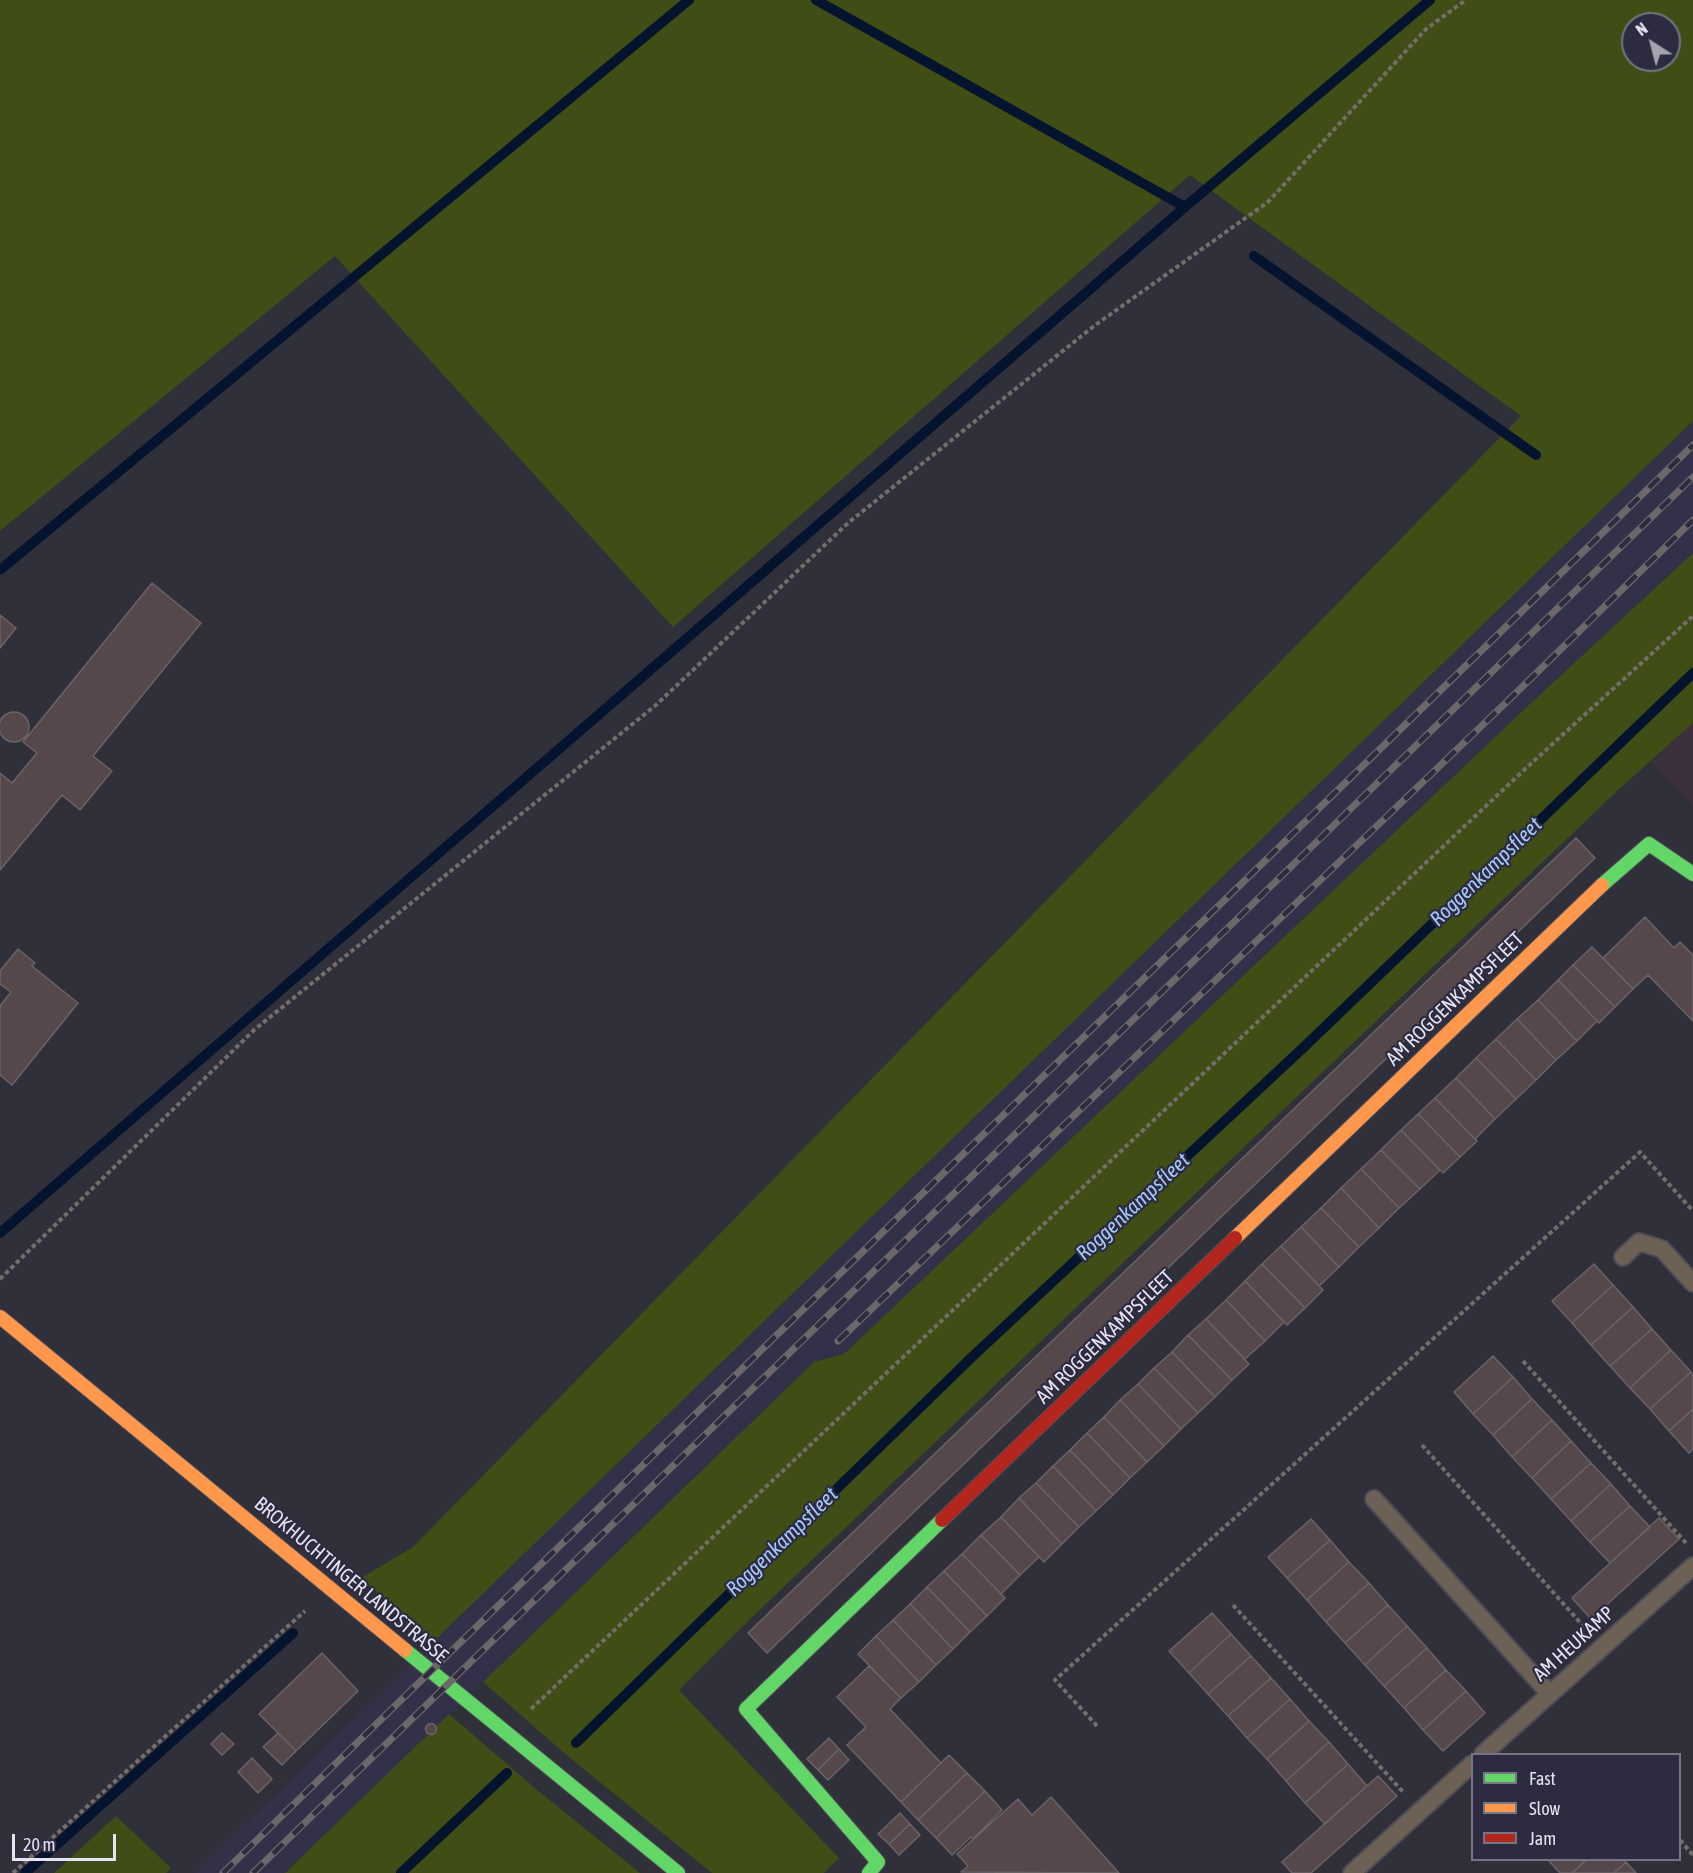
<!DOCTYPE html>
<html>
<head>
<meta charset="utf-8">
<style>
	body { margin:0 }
	#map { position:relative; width:1693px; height:1873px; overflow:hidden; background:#30303a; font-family:"Asap Condensed",sans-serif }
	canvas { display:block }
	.legend { position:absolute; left:1471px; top:1753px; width:210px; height:108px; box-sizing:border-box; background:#2c2b3f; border:2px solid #757586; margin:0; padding:8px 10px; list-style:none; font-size:18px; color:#e3e3f1 }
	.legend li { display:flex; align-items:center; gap:12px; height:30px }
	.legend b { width:30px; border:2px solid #757586 }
	.north { position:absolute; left:1621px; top:12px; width:60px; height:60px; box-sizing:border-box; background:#2c2b3f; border:2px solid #757586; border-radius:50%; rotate:324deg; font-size:16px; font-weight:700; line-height:24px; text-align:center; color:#e3e3f1 }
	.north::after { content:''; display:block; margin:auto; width:21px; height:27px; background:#a4a4b1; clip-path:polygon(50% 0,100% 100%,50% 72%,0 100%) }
	.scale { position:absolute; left:12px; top:1834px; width:104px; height:27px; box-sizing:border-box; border:3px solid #e3e3f1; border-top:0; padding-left:8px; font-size:18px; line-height:21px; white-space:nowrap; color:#e3e3f1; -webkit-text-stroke:4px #2c2b3f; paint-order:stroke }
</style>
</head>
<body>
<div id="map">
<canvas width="1693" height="1873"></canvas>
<ul class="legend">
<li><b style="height:8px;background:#63d668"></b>Fast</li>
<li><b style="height:8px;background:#ff974d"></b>Slow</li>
<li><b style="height:8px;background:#b3261e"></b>Jam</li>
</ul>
<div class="north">N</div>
<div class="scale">20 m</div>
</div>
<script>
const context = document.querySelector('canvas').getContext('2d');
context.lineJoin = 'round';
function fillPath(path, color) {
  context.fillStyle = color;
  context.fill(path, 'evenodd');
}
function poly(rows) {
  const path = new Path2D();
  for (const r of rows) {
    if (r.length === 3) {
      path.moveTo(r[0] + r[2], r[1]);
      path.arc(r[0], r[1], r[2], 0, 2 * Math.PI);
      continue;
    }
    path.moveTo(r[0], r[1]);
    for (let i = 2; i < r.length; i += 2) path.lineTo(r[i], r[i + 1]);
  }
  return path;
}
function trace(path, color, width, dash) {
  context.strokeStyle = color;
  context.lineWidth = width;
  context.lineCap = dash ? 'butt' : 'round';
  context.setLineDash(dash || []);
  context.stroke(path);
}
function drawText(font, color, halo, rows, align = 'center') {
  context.font = font + ' "Asap Condensed",sans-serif';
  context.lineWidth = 4.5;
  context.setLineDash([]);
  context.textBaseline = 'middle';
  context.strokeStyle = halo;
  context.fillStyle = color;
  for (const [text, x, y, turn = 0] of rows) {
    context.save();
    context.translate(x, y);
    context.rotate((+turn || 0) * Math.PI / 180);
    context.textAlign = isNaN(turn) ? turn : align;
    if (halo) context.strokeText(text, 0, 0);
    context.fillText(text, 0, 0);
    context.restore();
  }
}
fillPath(poly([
	[1693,421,1693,553,1530,704,844,1354,814,1362,285,1873,194,1873,406,1670,432,1643]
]), '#33314a');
fillPath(poly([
	[1693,723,1693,805,1651,762]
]), '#3c303d');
fillPath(poly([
	[0,0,1693,0,1693,421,432,1643,361,1578,413,1547,1521,416,1190,175,673,627,335,256,0,531],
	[1633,24,1669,24,1669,60,1633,60],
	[1693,553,1693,723,1617,791,747,1622,679,1690,839,1858,824,1873,712,1873,570,1758,483,1682,814,1362,844,1354,1530,704],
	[449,1714,536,1789,640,1873,285,1873],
	[116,1816,171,1868,166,1873,54,1873]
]), '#404d15');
trace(poly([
	[816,0,1185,207],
	[1254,256,1536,455],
	[0,570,689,0],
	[0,1233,1185,207,1430,0],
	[576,1743,972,1357,1304,1047,1693,673],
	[25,1873,293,1633],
	[401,1873,507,1773]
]), '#04142f', 10);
const building = poly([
	[152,583,201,623,93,756,112,771,80,810,62,795,0,870,0,773,12,783,37,753,23,742,152,583],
	[0,615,16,628,0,648,0,615],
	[14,727,15],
	[1576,838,1595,858,767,1653,748,1633,1576,838],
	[1645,917,1674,948,1680,942,1693,955,1693,1021,1648,975,1633,989,1603,958,1645,917],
	[1592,947,1633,989,1615,1007,1573,965,1592,947],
	[18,949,35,963,32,966,78,1003,12,1085,0,1075,0,1006,11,992,0,984,0,971,18,949],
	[1573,965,1615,1007,1599,1023,1558,980,1573,965],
	[1558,980,1597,1021,1577,1041,1538,1000,1558,980],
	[1538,1000,1577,1041,1556,1060,1517,1019,1538,1000],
	[1517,1019,1556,1060,1536,1080,1496,1039,1517,1019],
	[1496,1039,1536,1080,1516,1099,1476,1058,1496,1039],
	[1476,1058,1516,1099,1495,1119,1456,1078,1476,1058],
	[1456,1078,1495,1119,1475,1139,1435,1098,1456,1078],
	[1435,1098,1477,1141,1460,1157,1418,1114,1435,1098],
	[1418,1114,1460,1157,1443,1173,1401,1130,1418,1114],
	[1401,1130,1440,1170,1420,1189,1381,1150,1401,1130],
	[1381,1150,1420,1189,1399,1208,1361,1169,1381,1150],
	[1361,1169,1399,1208,1379,1228,1341,1188,1361,1169],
	[1341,1188,1379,1228,1359,1247,1321,1208,1341,1188],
	[1321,1208,1359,1247,1339,1267,1301,1227,1321,1208],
	[1301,1227,1339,1267,1319,1286,1281,1246,1301,1227],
	[1281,1246,1323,1290,1305,1308,1262,1264,1281,1246],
	[1262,1264,1305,1308,1287,1325,1245,1281,1262,1264],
	[1594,1264,1613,1285,1572,1323,1552,1301,1594,1264],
	[1245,1281,1284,1322,1265,1341,1226,1300,1245,1281],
	[1613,1285,1633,1307,1591,1345,1572,1323,1613,1285],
	[1226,1300,1265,1341,1245,1359,1206,1319,1226,1300],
	[1633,1307,1652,1329,1610,1366,1591,1345,1633,1307],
	[1206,1319,1249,1364,1232,1380,1188,1335,1206,1319],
	[1652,1329,1671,1350,1630,1388,1610,1366,1652,1329],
	[1188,1335,1232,1380,1215,1397,1172,1352,1188,1335],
	[1671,1350,1691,1372,1650,1409,1630,1388,1671,1350],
	[1172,1352,1215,1397,1198,1413,1154,1368,1172,1352],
	[1493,1356,1513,1377,1473,1414,1454,1392,1493,1356],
	[1154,1368,1198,1413,1181,1429,1138,1384,1154,1368],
	[1691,1372,1693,1374,1693,1409,1669,1431,1650,1409,1691,1372],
	[1513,1377,1532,1399,1493,1435,1473,1414,1513,1377],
	[1138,1384,1181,1429,1164,1446,1120,1400,1138,1384],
	[1532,1399,1552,1420,1512,1457,1493,1435,1532,1399],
	[1120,1400,1164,1446,1147,1462,1104,1417,1120,1400],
	[1693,1409,1693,1449,1689,1453,1669,1431,1693,1409],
	[1104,1417,1147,1462,1130,1478,1087,1433,1104,1417],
	[1552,1420,1571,1441,1532,1478,1512,1457,1552,1420],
	[1087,1433,1130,1478,1113,1495,1070,1450,1087,1433],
	[1571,1441,1591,1463,1551,1499,1532,1478,1571,1441],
	[1070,1450,1113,1495,1096,1511,1053,1466,1070,1450],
	[1591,1463,1611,1484,1571,1521,1551,1499,1591,1463],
	[1053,1466,1096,1511,1079,1527,1036,1483,1053,1466],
	[1036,1483,1079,1527,1062,1544,1019,1498,1036,1483],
	[1611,1484,1630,1506,1590,1542,1571,1521,1611,1484],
	[1019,1498,1062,1544,1044,1562,1001,1517,1019,1498],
	[1630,1506,1650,1527,1610,1563,1590,1542,1630,1506],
	[1001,1517,1039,1557,1020,1575,981,1535,1001,1517],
	[1659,1518,1679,1539,1591,1619,1572,1598,1659,1518],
	[1311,1519,1330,1540,1287,1578,1268,1557,1311,1519],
	[981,1535,1020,1575,1001,1594,962,1554,981,1535],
	[1330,1540,1349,1562,1307,1600,1287,1578,1330,1540],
	[962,1554,1005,1598,987,1616,944,1571,962,1554],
	[1349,1562,1369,1583,1326,1622,1307,1600,1349,1562],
	[944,1571,987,1616,970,1632,927,1587,944,1571],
	[1369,1583,1388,1605,1345,1643,1326,1622,1369,1583],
	[927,1587,970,1632,953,1649,910,1604,927,1587],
	[910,1604,953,1649,936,1665,893,1620,910,1604],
	[1388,1605,1407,1626,1365,1665,1345,1643,1388,1605],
	[1212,1613,1231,1634,1189,1673,1169,1651,1212,1613],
	[893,1620,936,1665,919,1682,876,1636,893,1620],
	[1407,1626,1427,1648,1384,1686,1365,1665,1407,1626],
	[1231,1634,1251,1656,1208,1694,1189,1673,1231,1634],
	[876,1636,919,1682,901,1698,858,1654,876,1636],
	[1427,1648,1446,1670,1404,1708,1384,1686,1427,1648],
	[322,1653,358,1691,296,1751,259,1714,322,1653],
	[1251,1656,1271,1678,1228,1716,1208,1694,1251,1656],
	[869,1666,901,1698,890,1709,941,1763,901,1802,847,1745,866,1727,837,1697,869,1666],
	[1446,1670,1466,1691,1423,1730,1404,1708,1446,1670],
	[1271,1678,1290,1699,1247,1738,1228,1716,1271,1678],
	[1466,1691,1485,1713,1443,1751,1423,1730,1466,1691],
	[1290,1699,1309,1721,1267,1759,1247,1738,1290,1699],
	[1309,1721,1329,1742,1286,1781,1267,1759,1309,1721],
	[431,1729,5.5],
	[222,1733,234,1744,222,1755,211,1744,222,1733],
	[278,1733,296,1751,282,1765,263,1747,278,1733],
	[829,1738,839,1749,818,1770,807,1759,829,1738],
	[1329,1742,1348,1764,1305,1803,1286,1781,1329,1742],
	[839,1749,849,1760,828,1780,818,1770,839,1749],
	[949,1755,967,1773,918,1820,901,1802,949,1755],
	[252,1758,272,1779,258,1793,238,1772,252,1758],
	[1348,1764,1367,1786,1325,1824,1305,1803,1348,1764],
	[967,1773,985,1791,936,1838,918,1820,967,1773],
	[1378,1776,1397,1796,1311,1873,1292,1873,1282,1862,1378,1776],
	[985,1791,1002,1810,973,1839,971,1837,952,1855,936,1838,985,1791],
	[1051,1797,1119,1873,961,1872,968,1866,957,1854,1018,1799,1032,1815,1051,1797],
	[900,1813,910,1824,889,1844,878,1834,900,1813],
	[910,1824,920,1835,899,1855,889,1844,910,1824],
	[1548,1860,1586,1860,1572,1873,1560,1873,1548,1860],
	[1586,1860,1624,1860,1626,1862,1614,1873,1572,1873,1586,1860],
	[1626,1862,1636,1873,1614,1873,1626,1862]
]);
fillPath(building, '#56474a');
trace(building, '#696468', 1.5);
const lane = poly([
	[1623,1257,1639,1242,1662,1249,1693,1283],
	[1374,1499,1550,1694],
	[1483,1754,1693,1566],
	[1352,1873,1472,1764]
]);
const fast = poly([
	[1602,885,1649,844,1693,874],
	[405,1650,678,1873],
	[869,1873,878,1862,746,1709,942,1520]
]);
const slow = poly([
	[1235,1238,1602,885],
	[0,1317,405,1650]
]);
const jam = poly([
	[942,1520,1235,1238]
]);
trace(lane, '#4d4d56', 20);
trace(fast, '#4d4d56', 16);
trace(slow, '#4d4d56', 16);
trace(jam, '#4d4d56', 16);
trace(poly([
	[0,1279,254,1030,656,705,848,523,1094,326,1268,202,1426,29,1466,0],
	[1523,1361,1686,1543],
	[1422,1445,1585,1628],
	[1233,1605,1404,1793],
	[531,1709,1524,770,1693,616],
	[1097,1726,1055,1680,1640,1152,1693,1211],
	[1680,1840,1693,1855],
	[13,1873,305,1611]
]), '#746d6a', 4, [4.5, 3]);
trace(lane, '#6d6156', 16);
trace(fast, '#63d668', 14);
trace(slow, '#ff974d', 14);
trace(jam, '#b3261e', 14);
const rail = poly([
	[838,1341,1517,692,1693,520],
	[223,1873,1693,445],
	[253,1873,1693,477]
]);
trace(rail, '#6c6768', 7);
trace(rail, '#2c2b3f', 4.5, [14]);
drawText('20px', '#e3e3f1', '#2c2b3f', [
	["AM ROGGENKAMPSFLEET",1455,999,-44],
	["AM ROGGENKAMPSFLEET",1105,1337,-44],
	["BROKHUCHTINGER LANDSTRASSE",351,1580,40],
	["AM HEUKAMP",1574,1644,-42]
]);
drawText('italic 21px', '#a3c8fc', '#2c2b3f', [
	["Roggenkampsfleet",1486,872,-44],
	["Roggenkampsfleet",1133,1207,-43],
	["Roggenkampsfleet",782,1542,-44]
]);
</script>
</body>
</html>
